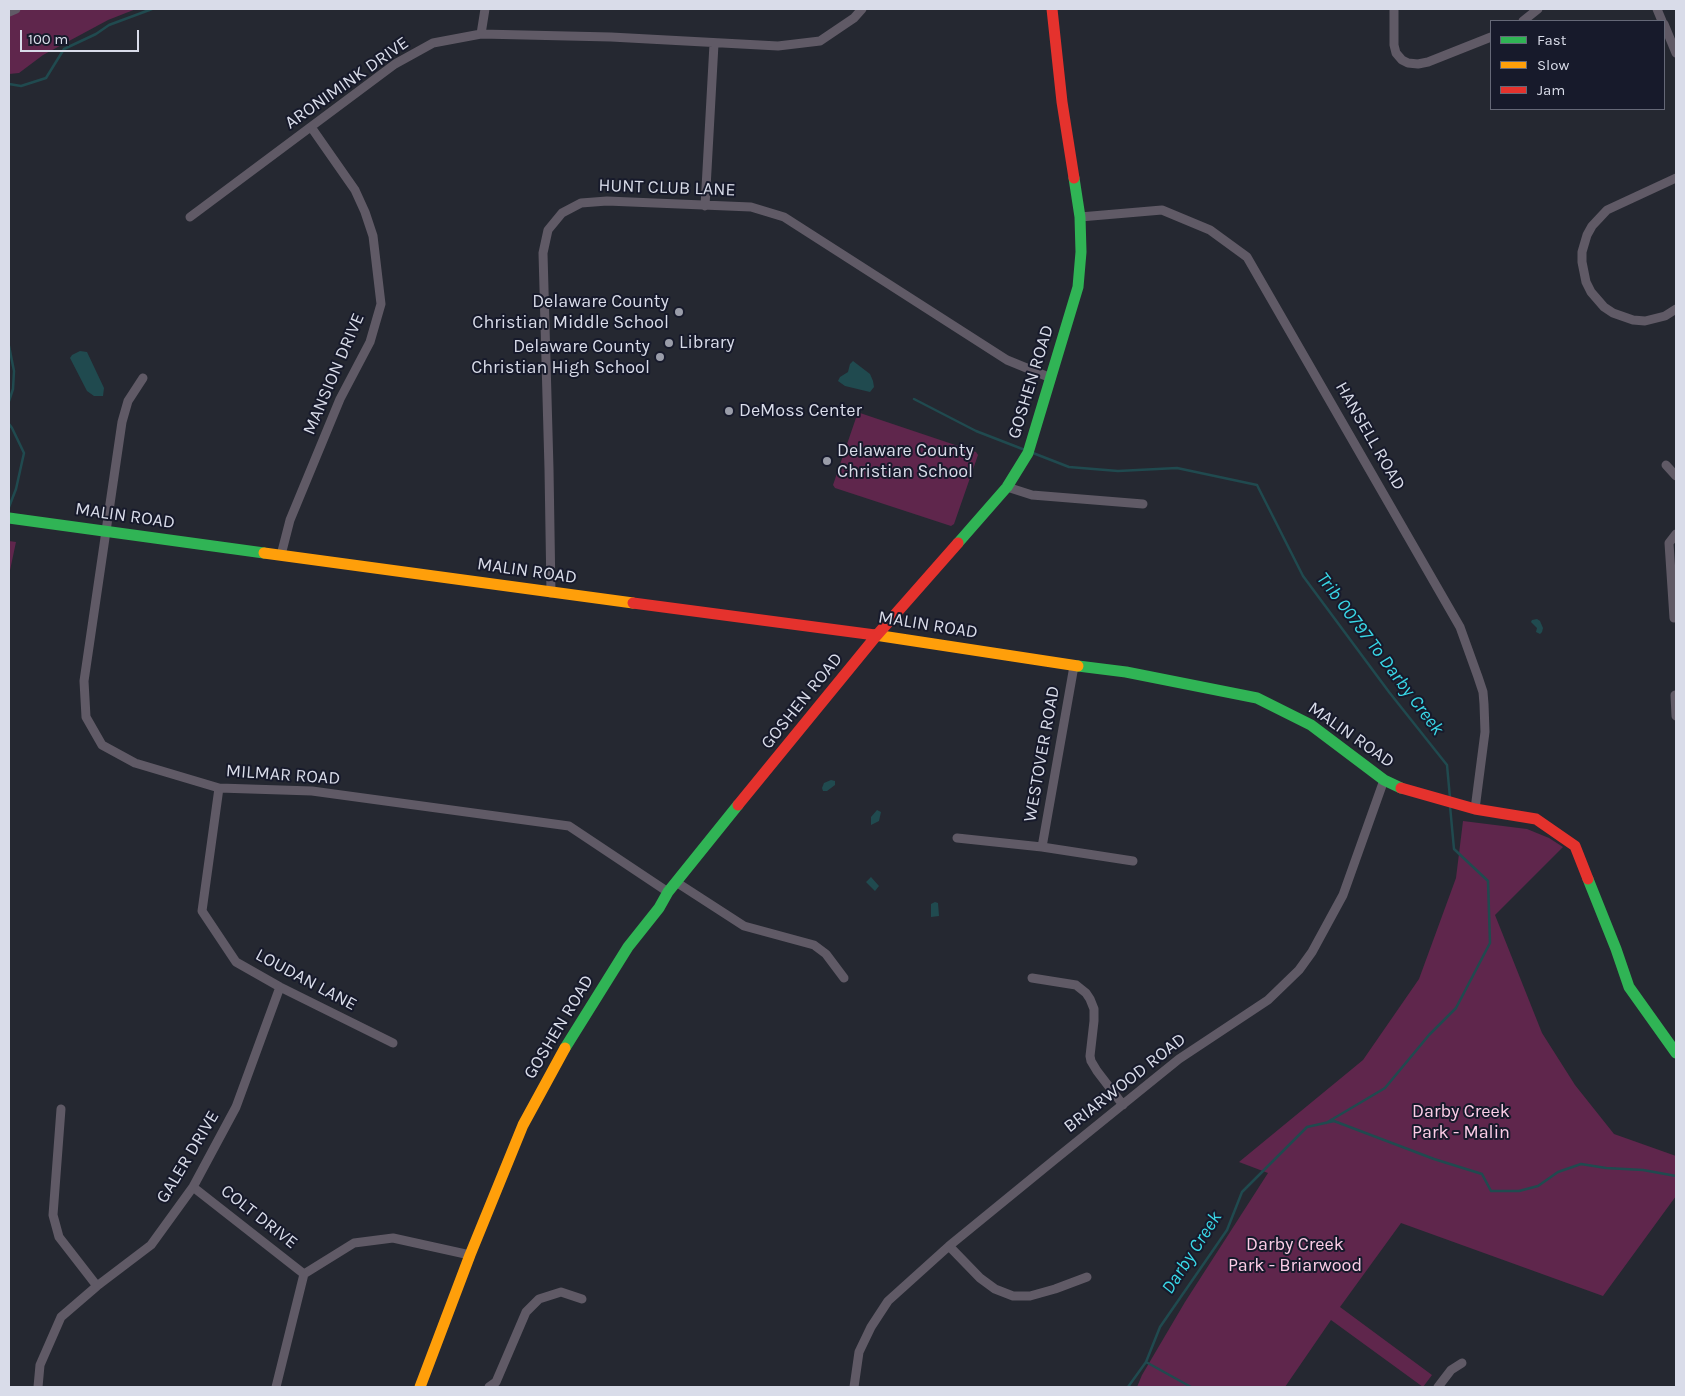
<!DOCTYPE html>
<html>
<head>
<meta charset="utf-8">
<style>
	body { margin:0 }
	#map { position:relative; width:1685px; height:1396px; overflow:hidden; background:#252831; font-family:Karla,sans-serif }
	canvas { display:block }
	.frame { position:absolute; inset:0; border:10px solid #d9dce9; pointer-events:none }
	.legend { position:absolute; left:1490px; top:20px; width:175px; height:90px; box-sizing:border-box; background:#171a2b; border:1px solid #656877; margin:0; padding:6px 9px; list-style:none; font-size:15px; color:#d9dce9 }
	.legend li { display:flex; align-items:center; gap:10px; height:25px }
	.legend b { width:25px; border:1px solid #656877 }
	.scale { position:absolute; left:20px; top:30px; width:119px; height:22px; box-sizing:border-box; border:2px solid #d9dce9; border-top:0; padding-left:6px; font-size:15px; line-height:18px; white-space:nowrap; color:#d9dce9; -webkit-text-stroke:4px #171a2b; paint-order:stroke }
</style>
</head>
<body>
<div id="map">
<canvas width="1685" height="1396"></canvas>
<div class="frame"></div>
<ul class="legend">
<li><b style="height:6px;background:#30b455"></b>Fast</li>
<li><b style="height:6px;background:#ff9f0a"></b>Slow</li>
<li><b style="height:6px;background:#e5322d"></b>Jam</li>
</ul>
<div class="scale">100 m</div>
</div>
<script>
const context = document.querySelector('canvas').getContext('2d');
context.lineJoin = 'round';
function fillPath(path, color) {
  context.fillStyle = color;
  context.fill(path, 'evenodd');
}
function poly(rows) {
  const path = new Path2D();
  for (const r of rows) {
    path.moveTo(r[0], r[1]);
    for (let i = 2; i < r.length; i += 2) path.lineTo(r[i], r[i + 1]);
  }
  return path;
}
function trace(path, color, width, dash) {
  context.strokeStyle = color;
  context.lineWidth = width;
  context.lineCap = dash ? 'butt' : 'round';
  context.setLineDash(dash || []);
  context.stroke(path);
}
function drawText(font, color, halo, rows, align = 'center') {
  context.font = font + ' Karla,sans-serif';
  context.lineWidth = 4;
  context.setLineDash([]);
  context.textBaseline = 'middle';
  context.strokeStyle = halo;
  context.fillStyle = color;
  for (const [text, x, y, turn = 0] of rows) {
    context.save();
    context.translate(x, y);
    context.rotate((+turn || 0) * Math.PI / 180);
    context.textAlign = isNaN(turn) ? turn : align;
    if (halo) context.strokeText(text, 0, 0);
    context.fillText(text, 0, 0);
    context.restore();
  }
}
fillPath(poly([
	[9,9,136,9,108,20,43,55,19,73,9,74],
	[860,413,976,452,978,455,954,524,951,526,835,488,833,485,857,415],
	[9,541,16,542,9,575],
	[1463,821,1527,829,1549,838,1563,847,1495,915,1542,1033,1575,1085,1614,1134,1676,1156,1676,1196,1603,1296,1401,1223,1340,1307,1432,1375,1423,1387,1331,1320,1285,1387,1137,1387,1142,1375,1185,1302,1268,1173,1239,1162,1363,1060,1419,979,1456,878]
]), '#5f264c');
fillPath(poly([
	[80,351,87,352,104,388,103,396,94,396,87,391,70,358,72,355],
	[853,361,870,374,873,381,874,387,870,392,845,386,838,381,840,377,848,372,850,364],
	[1537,619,1540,621,1543,628,1542,632,1540,634,1536,632,1537,628,1531,622,1532,620],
	[831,780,835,781,835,785,827,791,823,791,822,788,824,783],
	[877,810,881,812,879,821,871,825,871,817],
	[871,877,879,886,875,891,866,882],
	[935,902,938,903,939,916,931,917,931,904]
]), '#204a4f');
trace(poly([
	[9,84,21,86,46,78,64,49,96,34,109,25,152,9],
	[9,346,14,371,13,389,9,401],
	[914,399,976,431,1025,450],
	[9,424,12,428,24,453,16,489,9,507],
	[1033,453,1069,467,1118,471,1177,468,1257,485,1303,576,1389,692,1447,765,1450,798],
	[1326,1123,1385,1088,1429,1035,1456,1008,1490,943,1488,881,1454,849,1450,806],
	[1146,1362,1191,1387],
	[1128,1387,1146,1362,1160,1327,1227,1230,1242,1192,1307,1127,1334,1121,1434,1159,1482,1174,1491,1191,1519,1191,1538,1186,1558,1172,1581,1164,1606,1168,1643,1170,1676,1176]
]), '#204a4f', 2.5);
trace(poly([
	[1394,9,1394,45,1396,53,1402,60,1408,63,1418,64,1428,62,1491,37],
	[1657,9,1662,21],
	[9,12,16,9],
	[1523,21,1538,9],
	[1664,24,1676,53],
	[481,34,485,9],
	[1676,178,1607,210,1592,226,1587,235,1582,252,1582,262,1586,282,1591,292,1604,307,1613,313,1633,320,1645,321,1665,316,1676,309],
	[705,206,714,44],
	[190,217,395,64,433,43,481,34,611,37,778,46,820,41,854,18,862,9],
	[1080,217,1162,210,1210,230,1247,257,1460,627,1478,677,1483,692,1484,704,1485,732,1475,809],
	[143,378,128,401,122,422,84,681,86,717,102,745,135,763,219,788,312,791,569,826,668,892],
	[1666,465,1676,476],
	[1007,487,1032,495,1143,504],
	[281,555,290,520,340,399,370,342,381,304,373,236,365,212,355,190,311,127],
	[551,593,549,469,543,253,548,230,562,213,581,203,607,201,751,207,784,217,1007,360,1051,378],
	[1674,618,1669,543,1676,534],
	[1675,695,1676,716],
	[219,788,202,911,236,962,280,987,393,1043],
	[957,838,1042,847,1133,861],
	[1042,847,1074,666],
	[676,882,744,926,814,945,826,954,844,978],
	[1032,978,1076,985,1086,993,1090,999,1094,1009,1094,1021,1090,1056,1091,1061,1097,1071,1123,1105],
	[61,1109,53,1215,59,1237,97,1286],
	[193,1187,304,1274],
	[949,1246,980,1278,995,1289,1013,1296,1030,1296,1055,1289,1087,1277],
	[38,1387,40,1365,61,1317,97,1286,151,1245,193,1187,236,1107,280,987],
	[276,1387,304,1274,354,1243,393,1238,470,1255],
	[489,1387,496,1382,526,1312,539,1299,561,1292,582,1299],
	[854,1387,859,1352,871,1327,888,1301,949,1246,1053,1161,1179,1059,1268,1000,1299,970,1312,952,1343,895,1384,780],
	[1438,1387,1451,1370,1462,1363]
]), '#605a66', 9);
trace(poly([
	[9,518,264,553],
	[958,543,1007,487,1028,453,1078,287,1081,252,1080,217,1074,178],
	[1078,666,1126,672,1257,698,1311,725,1384,780,1401,788],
	[1588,879,1616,949,1629,987,1676,1053],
	[565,1048,628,947,659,908,668,892,738,805]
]), '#30b455', 11);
trace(poly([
	[264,553,633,603],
	[875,635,1078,666],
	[420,1387,470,1255,523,1125,565,1048]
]), '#ff9f0a', 11);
trace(poly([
	[1052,9,1062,102,1074,178],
	[633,603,875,635],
	[1401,788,1475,809,1536,819,1575,846,1588,879],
	[738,805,877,635,958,543]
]), '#e5322d', 11);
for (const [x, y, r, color] of [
	[679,312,5,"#9a9da9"],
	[669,343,5,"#9a9da9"],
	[660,357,5,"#9a9da9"],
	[729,411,5,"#9a9da9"],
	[827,461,5,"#9a9da9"]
]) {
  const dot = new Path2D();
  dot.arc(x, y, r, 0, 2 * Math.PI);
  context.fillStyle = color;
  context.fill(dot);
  trace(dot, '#171a2b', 2);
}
drawText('18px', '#d9dce9', '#171a2b', [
	["ARONIMINK DRIVE",347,83,-35],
	["HUNT CLUB LANE",667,188,2],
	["MANSION DRIVE",334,374,-67],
	["GOSHEN ROAD",1031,382,-73],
	["HANSELL ROAD",1370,436,60],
	["MALIN ROAD",125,516,8],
	["MALIN ROAD",527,571,8],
	["MALIN ROAD",928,625,9],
	["GOSHEN ROAD",802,701,-51],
	["MALIN ROAD",1351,735,35],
	["WESTOVER ROAD",1042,754,-80],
	["MILMAR ROAD",283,775,4],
	["LOUDAN LANE",306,980,28],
	["GOSHEN ROAD",559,1027,-59],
	["BRIARWOOD ROAD",1125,1083,-38],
	["GALER DRIVE",188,1157,-59],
	["COLT DRIVE",259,1217,38]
]);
drawText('18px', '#d9dce9', '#171a2b', [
	["Delaware County",669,302,"right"],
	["Christian Middle School",669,323,"right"],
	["Library",679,343],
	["Delaware County",650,347,"right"],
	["Christian High School",650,368,"right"],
	["DeMoss Center",739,411],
	["Delaware County",837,451],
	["Christian School",837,472]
], 'left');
drawText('18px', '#fccde7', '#171a2b', [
	["Darby Creek",1461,1112],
	["Park - Malin",1461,1133],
	["Darby Creek",1295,1245],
	["Park - Briarwood",1295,1266]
]);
drawText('italic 19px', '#39d7e6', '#171a2b', [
	["Trib 00797 To Darby Creek",1380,654,53],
	["Darby Creek",1192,1253,-57]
]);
</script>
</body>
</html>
